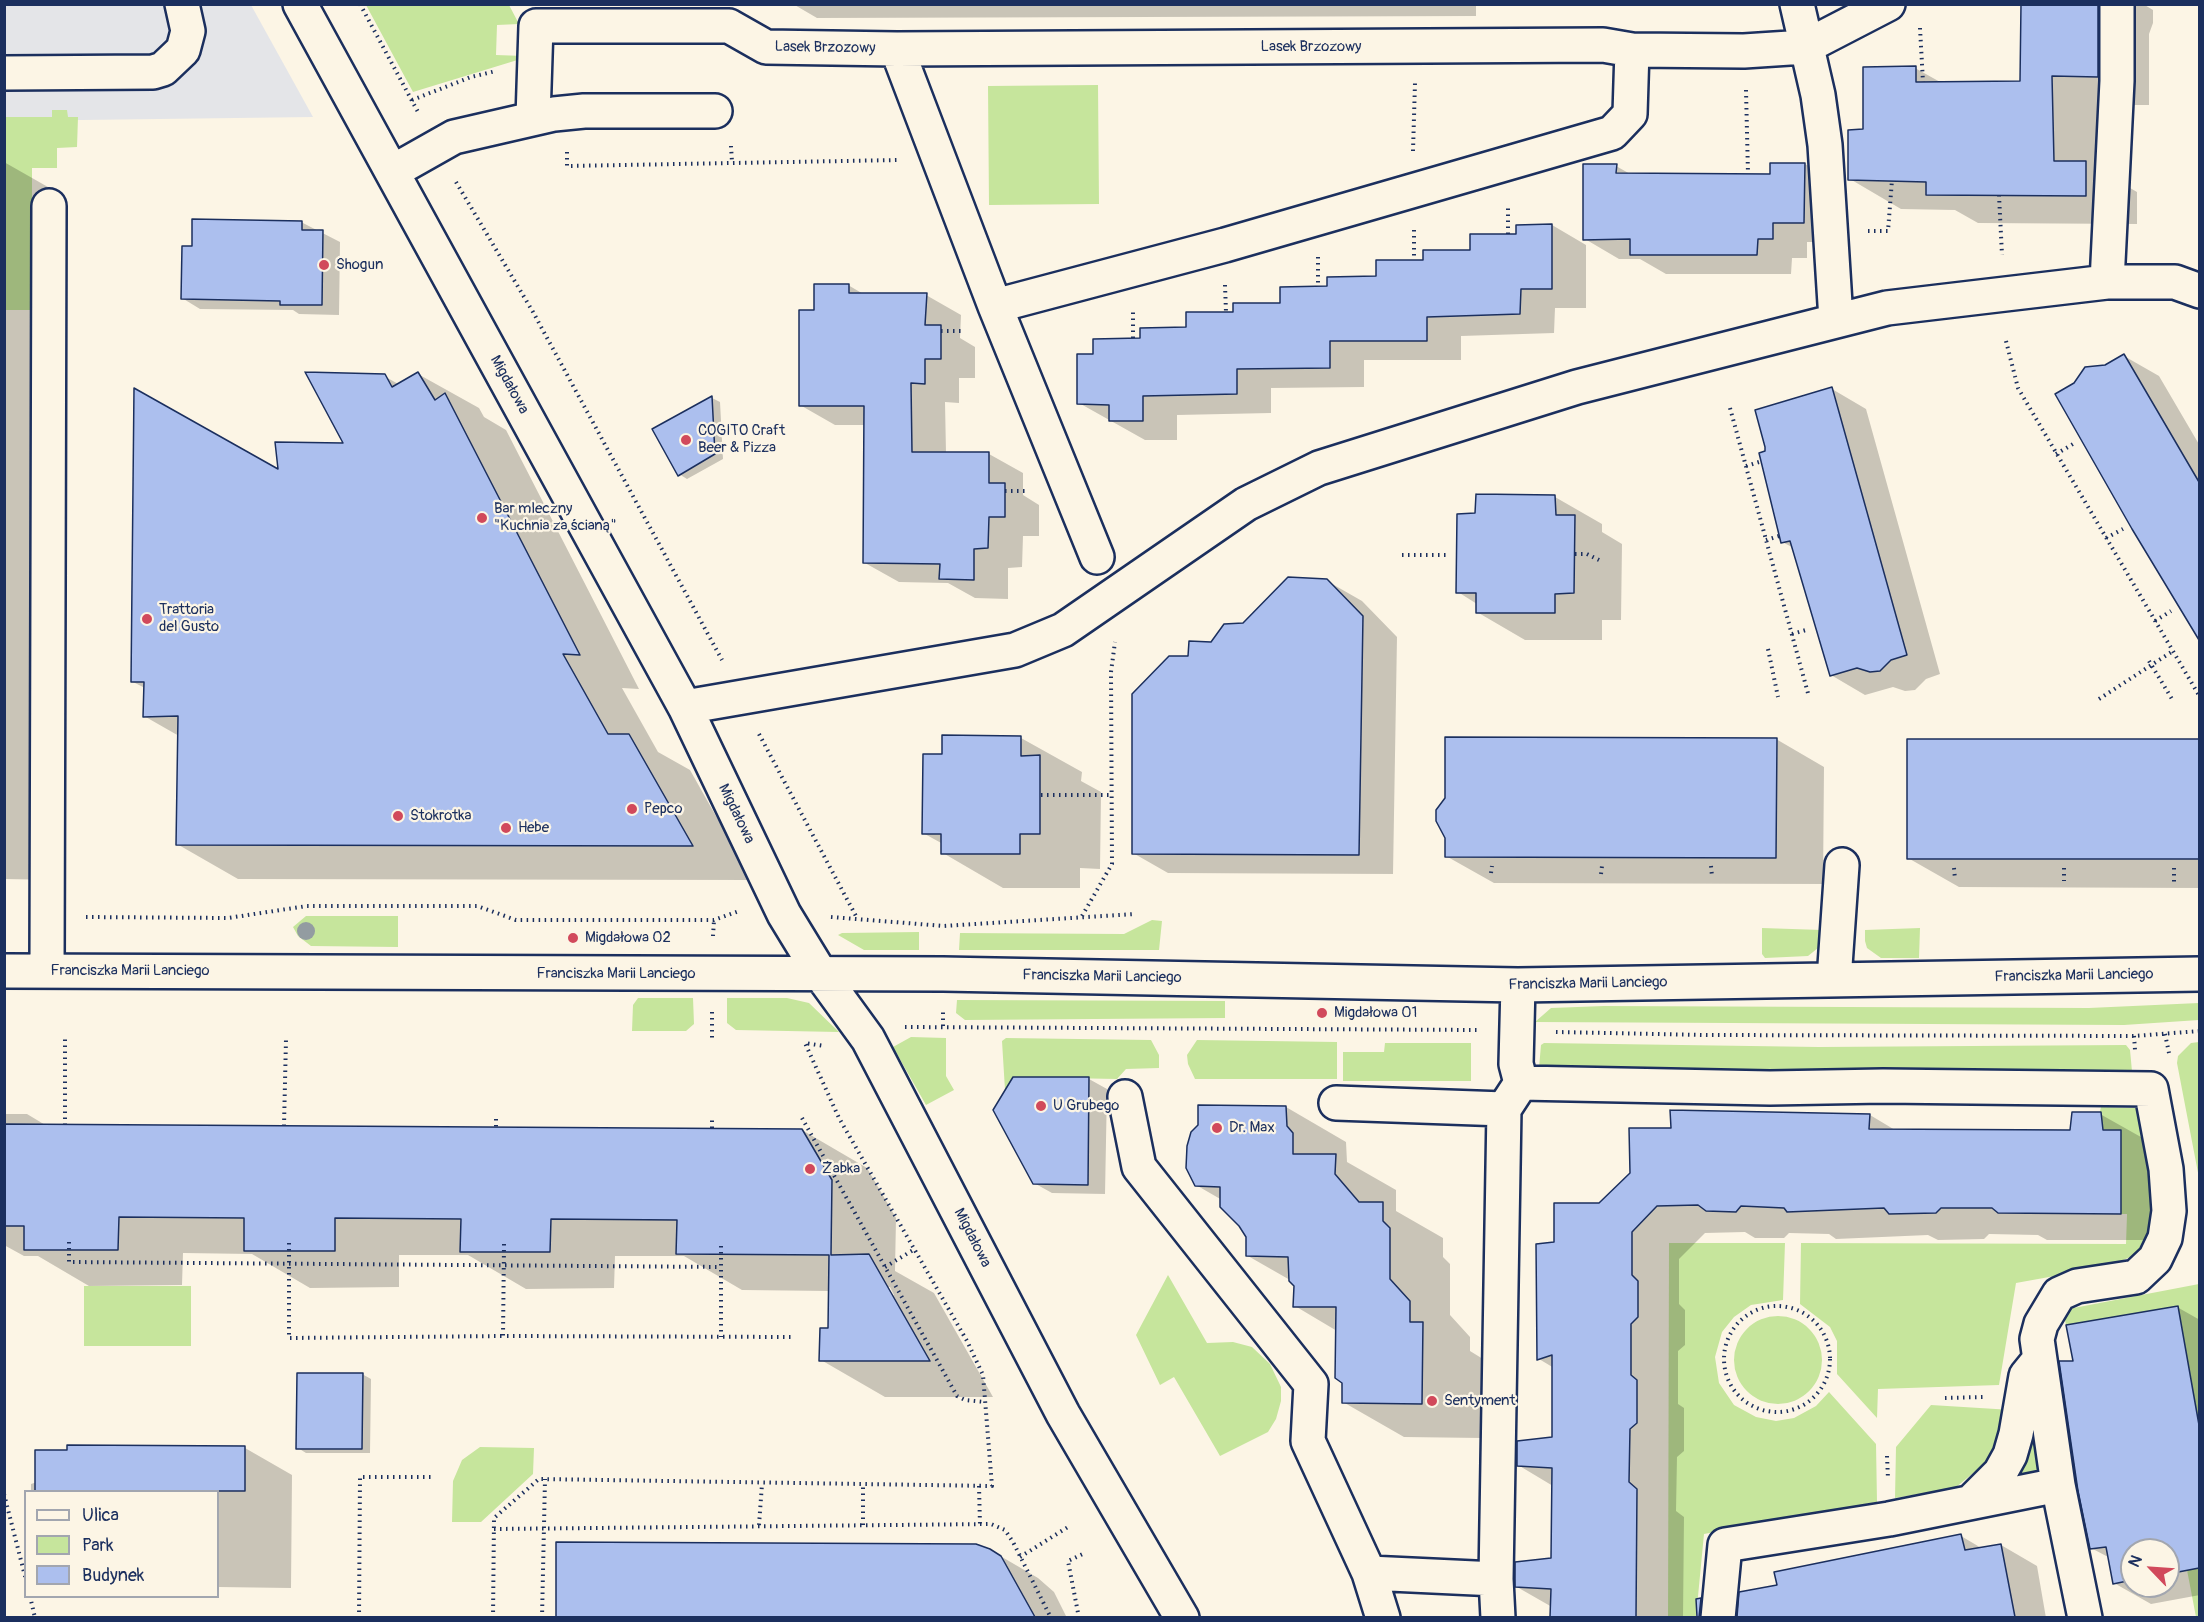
<!DOCTYPE html>
<html>
<head>
<meta charset="utf-8">
<style>
	body { margin:0 }
	#map { position:relative; width:2204px; height:1622px; overflow:hidden; background:#fcf5e5; font-family:Pangolin,sans-serif }
	canvas { display:block }
	.frame { position:absolute; inset:0; border:6px solid #1b2f5e; pointer-events:none }
	.legend { position:absolute; left:24px; top:1490px; width:195px; height:108px; box-sizing:border-box; background:#fcf5e5; border:2px solid #a2a6af; margin:0; padding:8px 10px; list-style:none; font-size:18px; color:#1b2f5e }
	.legend li { display:flex; align-items:center; gap:12px; height:30px }
	.legend b { width:30px; border:2px solid #a2a6af }
	.north { position:absolute; left:2120px; top:1538px; width:60px; height:60px; box-sizing:border-box; background:#fcf5e5; border:2px solid #a2a6af; border-radius:50%; rotate:295deg; font-size:16px; font-weight:700; line-height:24px; text-align:center; color:#1b2f5e }
	.north::after { content:''; display:block; margin:auto; width:21px; height:27px; background:#d1495b; clip-path:polygon(50% 0,100% 100%,50% 72%,0 100%) }
</style>
</head>
<body>
<div id="map">
<canvas width="2204" height="1622"></canvas>
<div class="frame"></div>
<ul class="legend">
<li><b style="height:8px;background:#fcf5e5"></b>Ulica</li>
<li><b style="height:16px;background:#c6e59c"></b>Park</li>
<li><b style="height:16px;background:#acbfee"></b>Budynek</li>
</ul>
<div class="north">N</div>
</div>
<script>
const context = document.querySelector('canvas').getContext('2d');
context.lineJoin = 'round';
function fillPath(path, color) {
  context.fillStyle = color;
  context.fill(path, 'evenodd');
}
function poly(rows) {
  const path = new Path2D();
  for (const r of rows) {
    if (r.length === 3) {
      path.moveTo(r[0] + r[2], r[1]);
      path.arc(r[0], r[1], r[2], 0, 2 * Math.PI);
      continue;
    }
    path.moveTo(r[0], r[1]);
    for (let i = 2; i < r.length; i += 2) path.lineTo(r[i], r[i + 1]);
  }
  return path;
}
function trace(path, color, width, dash) {
  context.strokeStyle = color;
  context.lineWidth = width;
  context.lineCap = dash ? 'butt' : 'round';
  context.setLineDash(dash || []);
  context.stroke(path);
}
function drawText(font, color, halo, rows, align = 'center') {
  context.font = font + ' Pangolin,sans-serif';
  context.lineWidth = 4.5;
  context.setLineDash([]);
  context.textBaseline = 'middle';
  context.strokeStyle = halo;
  context.fillStyle = color;
  for (const [text, x, y, turn = 0] of rows) {
    context.save();
    context.translate(x, y);
    context.rotate((+turn || 0) * Math.PI / 180);
    context.textAlign = isNaN(turn) ? turn : align;
    if (halo) context.strokeText(text, 0, 0);
    context.fillText(text, 0, 0);
    context.restore();
  }
}
fillPath(poly([
	[4,5,251,5,313,117,5,121]
]), '#e4e5e8');
fillPath(poly([
	[366,5,509,5,519,24,497,25,496,55,524,56,524,58,413,92],
	[1098,85,1099,204,989,205,988,86],
	[52,110,67,110,68,117,78,117,77,147,57,148,57,168,32,168,32,310,5,310,5,117,52,117],
	[306,916,398,916,398,947,311,946,298,936,293,927],
	[1152,920,1162,921,1159,950,959,950,960,933,1124,934],
	[1762,928,1822,930,1818,948,1808,956,1765,958,1762,954],
	[1920,928,1919,958,1881,958,1867,948,1865,941,1865,930],
	[919,932,919,950,864,950,838,935,842,933],
	[638,998,693,998,694,1024,686,1031,632,1031,633,1005],
	[727,998,787,998,809,1003,839,1032,736,1030,727,1023],
	[957,1000,1225,1001,1225,1018,965,1020,956,1013],
	[2199,1003,2199,1020,2124,1025,1535,1022,1551,1008,1604,1006,2089,1008],
	[911,1037,946,1038,946,1076,954,1090,926,1105,893,1047],
	[1006,1038,1151,1040,1159,1055,1159,1068,1126,1069,1117,1079,1013,1077,1005,1090,1002,1041],
	[1197,1040,1337,1042,1337,1079,1195,1079,1188,1064,1187,1055],
	[2199,1042,2200,1042,2199,1178,2177,1063,2178,1056,2191,1043],
	[1385,1043,1471,1043,1471,1081,1343,1081,1343,1052,1384,1052],
	[1544,1043,1819,1047,2126,1045,2130,1050,2133,1082,1539,1068,1541,1045],
	[2101,1107,2135,1108,2140,1111,2157,1215,2154,1237,2139,1253,2110,1266,2016,1283,1999,1385,1878,1389,1877,1418,1837,1374,1837,1341,1830,1327,1800,1304,1801,1243,2126,1244,2127,1214,2121,1214,2121,1130,2096,1129],
	[1669,1243,1785,1243,1783,1300,1751,1305,1734,1317,1722,1332,1715,1357,1719,1383,1734,1405,1756,1417,1776,1421,1794,1418,1816,1406,1829,1392,1876,1444,1877,1502,1704,1534,1696,1617,1668,1618],
	[1168,1275,1207,1343,1233,1342,1252,1347,1270,1364,1281,1387,1281,1401,1276,1419,1268,1432,1220,1456,1174,1377,1160,1385,1136,1335],
	[2199,1284,2199,1425,2178,1306,2066,1325,2063,1310],
	[84,1286,191,1286,191,1346,84,1346],
	[1778,1360,44],
	[2031,1404,2048,1475,2020,1478,2019,1470],
	[1931,1405,2012,1410,2001,1443,1983,1465,1955,1488,1895,1498,1896,1447],
	[480,1447,534,1448,533,1474,481,1522,452,1522,453,1481,462,1460],
	[2199,1568,2199,1617,2196,1617,2187,1570]
]), '#c6e59c');
fillPath(poly([
	[793,4,1476,4,1476,16,817,18],
	[2022,4,2143,4,2153,10,2153,23,2149,34,2149,105,2102,105,2104,173,2137,192,2137,224,1978,223,1955,210,1901,209,1850,179,1865,131,1915,68,1942,83,2021,83],
	[4,162,62,195,58,880,4,879],
	[1805,164,1839,184,1838,242,1807,242,1807,258,1792,258,1791,274,1666,274,1640,259,1619,259,1585,239,1616,166,1632,175,1771,175],
	[301,222,340,242,339,315,299,314,293,310,200,309,182,298,193,248],
	[1552,225,1586,245,1586,308,1555,308,1554,333,1461,336,1461,360,1364,360,1364,387,1271,388,1271,413,1177,415,1177,440,1145,440,1079,403,1094,355,1235,313,1282,304,1329,288,1471,251],
	[848,285,865,295,926,295,961,315,960,338,975,347,975,378,959,378,959,403,945,402,946,453,989,454,1023,473,1023,495,1039,505,1039,536,1023,536,1022,567,1008,568,1008,599,975,598,948,583,899,582,865,563,866,425,835,425,800,405,816,311],
	[2124,356,2159,376,2200,446,2200,637,2133,528,2105,367],
	[418,374,479,408,484,417,506,430,639,689,622,688,658,752,690,770,752,880,238,879,177,844,179,736,144,716,145,688,133,682,280,472,346,444,384,376,400,385],
	[1832,389,1866,409,1940,674,1926,679,1915,690,1905,691,1893,687,1865,695,1831,675,1794,548,1782,542,1766,453],
	[712,398,720,402,723,459,687,479,679,474],
	[1555,497,1602,524,1602,532,1622,544,1621,620,1602,620,1602,640,1525,640,1477,612,1477,604,1458,592,1477,515],
	[1327,581,1362,601,1397,637,1393,874,1168,873,1133,853,1190,658,1243,625],
	[944,736,1021,738,1082,772,1081,781,1101,792,1100,869,1080,868,1080,888,1003,888,943,853,943,844,923,833,943,756],
	[1776,739,1824,767,1823,884,1494,883,1446,856],
	[1908,740,2200,741,2200,888,1959,887,1908,858],
	[1014,1078,1089,1079,1107,1089,1105,1194,1052,1193,1034,1183],
	[1286,1107,1346,1142,1347,1162,1396,1190,1396,1211,1443,1238,1443,1257,1450,1264,1450,1315,1470,1337,1470,1351,1483,1359,1482,1438,1404,1437,1343,1402,1337,1331,1295,1306,1295,1286,1290,1280,1248,1256,1248,1236,1222,1200,1196,1185],
	[4,1114,27,1114,47,1126,802,1130,867,1168,896,1218,895,1271,934,1293,993,1397,885,1397,821,1360,830,1329,830,1291,742,1290,684,1256,615,1256,614,1288,526,1289,468,1255,399,1255,399,1287,310,1288,252,1254,183,1253,182,1285,89,1286,38,1256,24,1256,4,1245],
	[886,1287,890,1287,894,1295,892,1296],
	[2100,1114,2148,1141,2168,1240,2047,1240,2038,1235,1989,1234,1984,1239,1938,1240,1928,1235,1836,1239,1829,1234,1789,1233,1784,1238,1755,1238,1745,1232,1705,1233,1679,1259,1679,1304,1685,1310,1685,1345,1678,1351,1678,1404,1684,1408,1684,1451,1677,1457,1676,1511,1684,1517,1683,1618,1552,1618,1552,1607,1517,1587,1553,1559,1553,1486,1518,1465,1553,1438,1554,1368,1539,1359,1555,1243,1599,1205,1673,1129,1870,1115,1895,1130,2071,1131],
	[2177,1307,2200,1320,2200,1595,2151,1604,2114,1583,2110,1558,2091,1548,2075,1363],
	[2132,1550,2168,1550,2168,1586,2132,1586],
	[362,1374,371,1379,370,1453,306,1453,298,1448],
	[245,1448,292,1475,291,1588,218,1587,218,1492,31,1492,31,1484,37,1482],
	[1961,1536,1983,1549,2001,1545,2037,1566,2046,1618,1748,1618,1743,1592,1779,1586],
	[558,1543,990,1550,1038,1578,1054,1592,1067,1618,557,1618]
]), '#0003');
const building = poly([
	[2021,4,2098,4,2098,77,2052,76,2054,161,2086,161,2086,196,1926,195,1926,182,1848,180,1848,130,1863,129,1863,67,1916,66,1916,82,2020,81,2021,4],
	[1770,163,1805,163,1804,223,1773,223,1773,239,1758,239,1757,255,1630,255,1630,239,1583,240,1583,164,1617,164,1616,173,1770,174,1770,163],
	[192,219,302,221,302,230,323,230,322,305,280,305,280,301,181,299,182,246,192,246,192,219],
	[1552,224,1552,289,1521,289,1520,314,1427,317,1427,341,1330,341,1330,368,1237,369,1237,394,1143,396,1143,421,1109,421,1109,405,1077,404,1077,354,1093,354,1093,339,1140,338,1140,328,1186,327,1186,312,1233,312,1233,303,1280,303,1280,287,1327,286,1327,277,1376,276,1376,260,1423,260,1423,250,1470,250,1470,234,1516,234,1516,225,1552,224],
	[814,284,849,284,849,293,927,293,925,325,941,325,941,359,925,359,925,384,911,383,912,452,989,452,989,483,1005,483,1005,517,989,517,988,548,974,549,974,580,939,579,940,564,863,563,864,406,799,406,799,310,814,310,814,284],
	[2124,354,2199,482,2199,640,2132,529,2055,394,2074,383,2085,367,2105,365,2124,354],
	[305,372,385,374,392,387,418,372,435,400,445,393,580,655,563,654,608,734,629,734,693,846,176,845,178,716,143,717,144,682,131,682,134,388,278,469,275,442,343,443,305,372],
	[1832,387,1907,655,1891,660,1880,671,1870,672,1857,668,1830,676,1790,541,1781,543,1759,453,1765,451,1765,447,1755,410,1832,387],
	[712,396,715,454,678,476,652,429,712,396],
	[1476,494,1555,495,1556,515,1575,515,1574,593,1555,594,1555,613,1476,613,1476,593,1456,593,1457,514,1475,513,1476,494],
	[1288,577,1327,579,1363,616,1359,855,1132,854,1132,694,1169,656,1188,656,1189,641,1211,642,1224,624,1243,623,1288,577],
	[942,735,1021,736,1021,756,1040,755,1040,834,1020,834,1020,854,941,854,941,834,922,834,923,754,942,754,942,735],
	[1445,737,1777,738,1776,858,1445,857,1445,838,1436,821,1436,810,1445,798,1445,737],
	[1907,739,2199,739,2199,859,1907,859,1907,739],
	[1013,1077,1089,1077,1088,1185,1033,1184,993,1110,1013,1077],
	[1198,1105,1286,1106,1287,1126,1293,1133,1293,1154,1336,1154,1335,1174,1359,1202,1383,1202,1383,1221,1390,1228,1390,1279,1410,1301,1410,1322,1423,1322,1422,1404,1342,1403,1342,1383,1335,1378,1336,1307,1293,1307,1294,1286,1289,1281,1288,1257,1246,1256,1246,1237,1239,1226,1220,1207,1220,1187,1195,1186,1186,1168,1187,1146,1191,1132,1198,1125,1198,1105],
	[1670,1110,1870,1114,1869,1129,2070,1130,2072,1112,2101,1112,2103,1130,2121,1130,2121,1214,1998,1213,1992,1208,1941,1208,1936,1213,1889,1214,1884,1208,1787,1212,1784,1208,1741,1206,1736,1212,1706,1211,1698,1205,1657,1206,1632,1232,1632,1275,1638,1281,1638,1317,1631,1324,1631,1375,1637,1380,1637,1423,1630,1429,1629,1482,1637,1489,1636,1617,1550,1617,1551,1589,1515,1587,1515,1562,1551,1558,1552,1468,1517,1466,1517,1441,1552,1437,1552,1355,1537,1360,1536,1244,1554,1242,1554,1203,1599,1203,1630,1173,1629,1128,1671,1128,1670,1110],
	[4,1124,802,1129,832,1180,831,1255,869,1254,930,1361,819,1361,820,1328,828,1328,829,1255,676,1254,677,1220,551,1219,550,1252,460,1252,461,1219,335,1218,335,1251,244,1251,244,1218,119,1217,118,1250,24,1250,24,1226,4,1226,4,1124],
	[2178,1306,2199,1425,2199,1568,2168,1574,2168,1550,2132,1550,2132,1580,2113,1584,2106,1547,2090,1549,2078,1491,2059,1361,2073,1361,2066,1325,2178,1306],
	[297,1373,363,1373,362,1449,296,1449,297,1373],
	[67,1445,245,1446,245,1491,35,1491,35,1450,67,1450,67,1445],
	[1961,1534,1965,1550,2001,1544,2015,1617,1737,1617,1739,1592,1777,1585,1774,1572,1961,1534],
	[556,1542,976,1544,990,1549,1001,1556,1035,1617,556,1617,556,1542],
	[1701,1598,1699,1617,1697,1617,1696,1599,1701,1598]
]);
fillPath(building, '#acbfee');
trace(building, '#1b2f5e', 1.5);
const minor = poly([
	[300,4,685,707,784,914,820,973,868,1039,1063,1414,1182,1618],
	[1797,4,1818,95,1825,145,1836,320],
	[729,26,766,47,897,49,1603,45,1632,50,1744,51,1805,47,1888,4],
	[897,49,995,306,1097,557],
	[4,73,153,72,163,69,183,50,188,31,182,4],
	[533,118,536,26,729,26],
	[392,172,454,137,554,114,584,111,715,111],
	[2107,282,2117,81,2117,4],
	[995,306,1225,245,1612,133,1630,114,1632,50],
	[685,707,1015,650,1063,630,1246,504,1319,468,1577,387,1887,308,2107,282,2175,282,2200,291],
	[4,971,943,974,1518,985,2200,974],
	[47,971,49,206],
	[1834,980,1842,865],
	[1521,1083,1770,1088,1883,1086,2151,1089,2166,1169,2169,1211,2165,1238,2155,1259,2136,1277,2077,1286,2059,1294,2041,1324,2037,1339,2058,1485,2085,1618],
	[1125,1097,1139,1167,1311,1384,1308,1441,1369,1573],
	[1336,1103,1504,1109],
	[1971,1502,2000,1473,2010,1455,2016,1434,2026,1376,2039,1360],
	[1383,1618,1369,1573,1496,1579],
	[1498,1618,1496,1579,1504,1109,1521,1083,1516,1064,1518,985],
	[1718,1618,1725,1545,1889,1519,2058,1485]
]);
trace(minor, '#1b2f5e', 38);
trace(poly([
	[360,4,418,112],
	[1920,28,1923,82],
	[1746,90,1748,174],
	[412,100,471,77,496,71],
	[731,146,732,162],
	[1413,151,1415,83],
	[567,152,567,166,899,160],
	[456,182,533,312,722,660],
	[1999,195,2002,255],
	[1414,230,1414,260],
	[1868,231,1888,231,1892,180],
	[1508,234,1508,204],
	[1318,257,1318,286],
	[1225,285,1226,312],
	[941,331,964,331],
	[1133,338,1133,309],
	[2006,341,2018,388,2200,697],
	[1730,408,1809,697],
	[2056,454,2073,444],
	[1746,466,1759,462],
	[1005,491,1028,491],
	[2106,538,2123,529],
	[1766,540,1779,536],
	[1575,554,1587,554,1599,560],
	[1402,555,1446,555],
	[2155,621,2171,611],
	[1792,634,1806,630],
	[1768,649,1778,697],
	[2149,661,2172,699],
	[2099,699,2173,651],
	[759,734,857,918],
	[1041,795,1112,795],
	[1711,866,1712,876],
	[1954,868,1955,879],
	[2064,868,2064,881],
	[2174,868,2174,883],
	[1491,873,1492,866],
	[1601,874,1602,866],
	[1082,916,1112,864,1111,672,1115,642],
	[86,917,228,918,307,906,477,906,516,920,714,920,739,911],
	[831,917,944,926,1135,914],
	[713,936,714,920],
	[712,1012,712,1041],
	[943,1026,943,1012],
	[905,1027,1479,1030],
	[1556,1032,1706,1035,2134,1036,2200,1031],
	[2165,1034,2169,1053],
	[2134,1036,2135,1050],
	[4,1038,5,1038],
	[802,1118,957,1396,965,1400,985,1402],
	[496,1119,496,1127],
	[65,1125,65,1038],
	[284,1126,286,1039],
	[712,1128,712,1118],
	[69,1242,69,1262,721,1267],
	[289,1243,289,1338,503,1336],
	[504,1244,503,1336,791,1337],
	[721,1246,721,1337],
	[885,1267,915,1249],
	[1777,1359,53],
	[1945,1398,1983,1397],
	[1887,1456,1888,1479],
	[979,1486,980,1525],
	[4,1494,26,1580],
	[759,1525,762,1484],
	[863,1525,863,1485],
	[494,1529,991,1524,1005,1530,1013,1542,1051,1618],
	[1020,1557,1068,1527],
	[30,1596,35,1618],
	[359,1618,360,1477,434,1477],
	[493,1618,494,1518,539,1479,992,1486,983,1375,967,1341,839,1118,805,1043,824,1046],
	[542,1618,545,1479],
	[1079,1618,1068,1561,1085,1553]
]), '#1b2f5e', 4, [1.5, 4.5]);
trace(minor, '#fcf5e5', 33);
context.fillStyle = '#939ca1';
for (const [x, y] of [
	[306,931]
]) {
  context.beginPath();
  context.arc(x, y, 9, 0, 2 * Math.PI);
  context.fill();
}
for (const [x, y, r, color] of [
	[324,265,6,"#d1495b"],
	[686,440,6,"#d1495b"],
	[482,518,6,"#d1495b"],
	[147,619,6,"#d1495b"],
	[632,809,6,"#d1495b"],
	[398,816,6,"#d1495b"],
	[506,828,6,"#d1495b"],
	[573,938,6,"#d1495b"],
	[1322,1013,6,"#d1495b"],
	[1041,1106,6,"#d1495b"],
	[1217,1128,6,"#d1495b"],
	[810,1169,6,"#d1495b"],
	[1432,1401,6,"#d1495b"]
]) {
  const dot = new Path2D();
  dot.arc(x, y, r, 0, 2 * Math.PI);
  context.fillStyle = color;
  context.fill(dot);
  trace(dot, '#fcf5e5', 2);
}
drawText('15px', '#1b2f5e', '#fcf5e5', [
	["Lasek Brzozowy",1311,47],
	["Lasek Brzozowy",825,48,1],
	["Migdałowa",509,385,61],
	["Migdałowa",736,814,64],
	["Franciszka Marii Lanciego",130,971],
	["Franciszka Marii Lanciego",616,974],
	["Franciszka Marii Lanciego",2074,976,-1],
	["Franciszka Marii Lanciego",1102,977,1],
	["Franciszka Marii Lanciego",1588,984,-1],
	["Migdałowa",972,1238,63]
]);
drawText('15px', '#1b2f5e', '#fcf5e5', [
	["Shogun",336,265],
	["COGITO Craft",698,431],
	["Beer & Pizza",698,448],
	["Bar mleczny",494,509],
	["\"Kuchnia za ścianą\"",494,526],
	["Trattoria",159,610],
	["del Gusto",159,627],
	["Pepco",644,809],
	["Stokrotka",410,816],
	["Hebe",518,828],
	["Migdałowa 02",585,938],
	["Migdałowa 01",1334,1013],
	["U Grubego",1053,1106],
	["Dr. Max",1229,1128],
	["Żabka",822,1169],
	["Sentyment",1444,1401]
], 'left');
</script>
</body>
</html>
